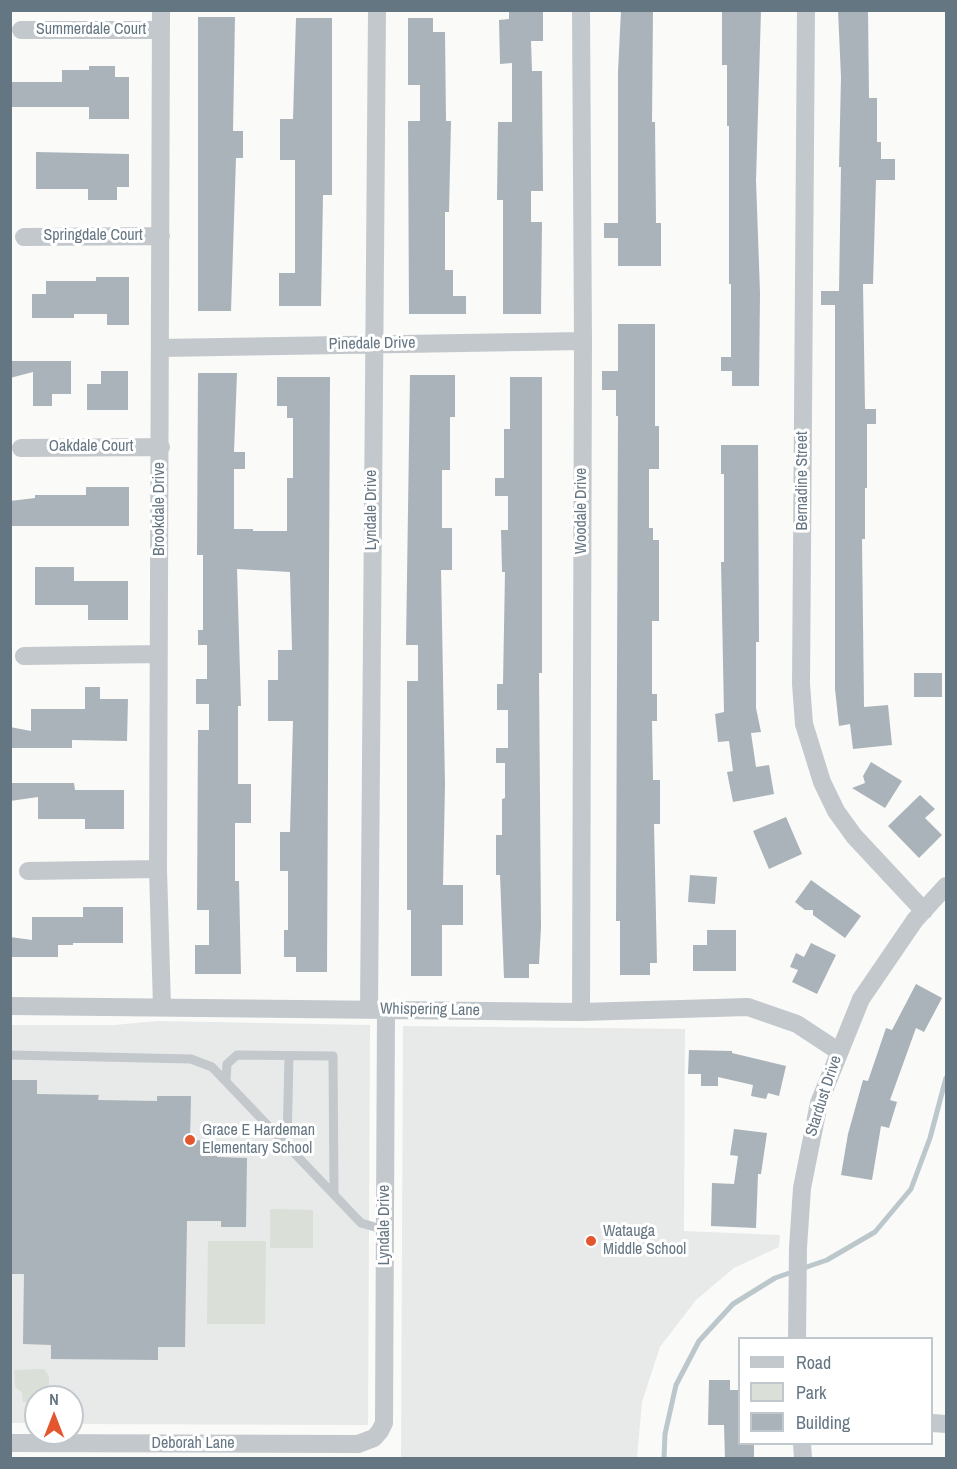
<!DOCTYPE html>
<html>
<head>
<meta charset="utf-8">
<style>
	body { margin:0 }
	#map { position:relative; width:957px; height:1469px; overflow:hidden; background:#fafaf8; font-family:"Archivo Narrow",sans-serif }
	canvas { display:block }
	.frame { position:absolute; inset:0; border:12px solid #657683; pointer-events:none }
	.legend { position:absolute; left:738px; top:1337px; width:195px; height:108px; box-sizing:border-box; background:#fff; border:2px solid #c1c8cd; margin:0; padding:8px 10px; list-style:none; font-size:18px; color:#657683 }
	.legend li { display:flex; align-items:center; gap:12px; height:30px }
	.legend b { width:30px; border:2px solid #c1c8cd }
	.north { position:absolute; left:24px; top:1385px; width:60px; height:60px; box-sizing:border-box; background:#fff; border:2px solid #c1c8cd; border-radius:50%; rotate:0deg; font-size:16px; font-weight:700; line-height:24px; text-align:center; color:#657683 }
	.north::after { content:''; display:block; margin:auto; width:21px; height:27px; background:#e4572e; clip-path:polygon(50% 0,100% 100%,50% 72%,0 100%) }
</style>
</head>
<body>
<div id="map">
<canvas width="957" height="1469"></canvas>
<div class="frame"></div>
<ul class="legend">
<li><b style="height:8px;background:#c3c8cc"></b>Road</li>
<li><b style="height:16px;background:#dadfd7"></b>Park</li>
<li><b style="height:16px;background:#aab3b9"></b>Building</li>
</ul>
<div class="north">N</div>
</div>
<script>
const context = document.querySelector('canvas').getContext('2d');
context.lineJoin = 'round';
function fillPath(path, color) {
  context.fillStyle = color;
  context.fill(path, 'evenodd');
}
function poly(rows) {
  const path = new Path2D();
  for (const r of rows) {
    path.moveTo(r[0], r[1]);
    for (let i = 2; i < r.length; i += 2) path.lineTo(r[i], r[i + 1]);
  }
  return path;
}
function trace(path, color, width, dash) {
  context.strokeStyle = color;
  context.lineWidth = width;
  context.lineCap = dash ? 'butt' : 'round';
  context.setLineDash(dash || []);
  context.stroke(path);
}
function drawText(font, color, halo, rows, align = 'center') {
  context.font = font + ' "Archivo Narrow",sans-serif';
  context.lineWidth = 6;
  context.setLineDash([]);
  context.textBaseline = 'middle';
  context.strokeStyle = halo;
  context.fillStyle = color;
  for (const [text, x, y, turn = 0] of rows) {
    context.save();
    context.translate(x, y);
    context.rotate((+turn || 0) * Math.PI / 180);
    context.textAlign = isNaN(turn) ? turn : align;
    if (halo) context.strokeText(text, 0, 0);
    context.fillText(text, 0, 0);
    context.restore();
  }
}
fillPath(poly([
	[157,1021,370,1025,368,1425,72,1424,72,1397,36,1397,36,1423,11,1423,11,1025,114,1025],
	[403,1026,685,1029,684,1231,780,1235,779,1247,734,1268,696,1300,660,1347,642,1402,637,1458,401,1458]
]), '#e8e9e9');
fillPath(poly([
	[270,1209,313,1210,313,1248,270,1248],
	[208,1241,266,1241,265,1324,207,1324],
	[44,1369,49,1376,49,1389,44,1397,36,1397,36,1403,23,1402,22,1392,15,1387,14,1370]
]), '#dadfd7');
trace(poly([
	[664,1458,665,1434,676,1385,699,1341,733,1304,775,1278,827,1260,875,1232,911,1189,930,1138,946,1078]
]), '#bbc7cb', 5);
fillPath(poly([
	[509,10,543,10,543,41,531,41,532,71,542,71,543,191,531,191,531,222,542,222,541,314,503,314,503,200,497,200,498,122,512,122,512,63,500,64,499,20,509,19],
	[621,10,653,10,652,122,655,122,656,223,661,223,661,266,618,266,618,238,604,238,604,223,618,223,618,72],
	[722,10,761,10,756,180,760,293,759,386,732,386,732,371,721,371,721,357,731,357,731,284,729,284,729,126,727,126,727,65,722,65],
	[838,10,868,10,869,98,877,98,877,142,881,142,881,159,895,159,895,180,876,180,873,284,863,284,865,409,876,409,876,424,867,424,867,488,865,488,865,539,862,539,864,707,888,705,892,745,853,749,850,724,839,726,835,689,835,305,821,305,821,291,839,291,841,167,839,167,841,77],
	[198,17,235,17,233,131,243,131,243,158,236,158,231,311,198,311],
	[296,18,332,18,332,195,323,195,321,306,279,306,279,273,295,273,295,160,280,160,280,119,293,119],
	[408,18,433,18,433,32,445,32,446,121,451,121,449,212,445,212,445,270,453,270,453,296,466,296,466,314,409,314,408,121,420,121,420,85,408,85],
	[89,66,115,66,115,77,129,77,129,119,89,119,89,107,10,107,10,82,62,82,62,70,89,70],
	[36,152,129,154,129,187,117,187,117,200,88,200,88,189,36,189],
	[96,277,129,277,129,325,107,325,107,314,74,314,74,318,32,318,32,294,46,294,46,281,96,281],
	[618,324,655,324,655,426,659,426,659,469,649,469,649,528,653,528,653,540,659,540,659,621,652,621,652,694,657,694,657,721,652,721,653,780,660,780,660,824,654,824,657,963,650,963,650,975,620,975,620,921,616,921,618,416,616,416,616,390,602,390,602,371,618,371],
	[10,361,71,361,71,394,52,394,52,406,33,406,33,372,10,378],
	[101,371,128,371,128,410,87,410,87,384,101,384],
	[198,373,237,373,234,452,245,452,245,469,234,469,234,529,253,529,253,531,287,531,287,478,293,478,293,418,287,418,287,406,277,406,277,377,330,377,327,972,296,972,296,957,284,957,284,930,288,930,288,871,280,871,280,832,290,832,293,721,268,721,268,680,278,680,278,650,292,650,290,572,237,569,241,706,238,706,238,784,251,784,251,823,235,823,235,881,239,881,241,974,195,974,195,945,209,945,209,910,197,910,198,730,209,730,209,704,196,704,196,679,207,679,207,645,198,645,198,630,203,630,203,555,197,555],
	[410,375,455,375,455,417,450,417,450,470,442,470,442,528,452,528,452,570,441,570,445,784,443,885,463,885,463,925,442,925,442,976,411,976,411,910,407,910,407,681,418,681,418,645,406,645],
	[510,377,542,377,542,673,539,673,541,927,539,964,529,964,529,978,504,978,500,875,496,875,496,835,502,835,502,799,505,798,505,763,496,763,496,748,508,748,508,710,497,710,497,684,503,684,505,572,502,572,501,530,508,530,508,496,495,496,495,478,504,478,504,429,510,429],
	[721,445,758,445,759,642,756,642,756,708,761,732,751,733,756,767,769,765,774,794,733,802,727,772,733,771,729,741,718,742,715,714,724,712,721,562,724,562,724,474,721,474],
	[86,487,129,487,129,526,10,526,10,501,35,498,35,495,86,495],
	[35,567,74,567,74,581,128,581,128,620,88,620,88,605,35,605],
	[914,673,942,673,942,697,914,697],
	[85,687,100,687,100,699,128,699,127,741,72,740,72,748,10,748,10,727,31,731,31,709,85,709],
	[871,762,902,781,885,808,852,788,865,783,863,776],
	[10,783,74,783,75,790,124,790,124,829,85,829,85,819,38,819,38,797,10,801],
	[920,795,935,809,925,818,942,835,919,858,888,826],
	[786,817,802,854,769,869,753,831],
	[690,875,717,877,715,904,688,902],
	[811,880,861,916,845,938,813,915,813,910,805,910,795,902],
	[83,907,123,907,123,943,73,943,73,945,58,945,58,957,10,957,10,937,32,940,32,917,83,917],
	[707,930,736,930,736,971,693,971,693,945,707,945],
	[811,943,836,955,817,994,792,982,798,970,790,967,796,953,804,957],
	[916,984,942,998,924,1032,916,1028,890,1100,897,1102,889,1128,881,1126,872,1180,841,1175,848,1134,863,1080,868,1081,886,1028,892,1030],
	[689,1050,732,1051,732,1053,786,1066,779,1096,768,1093,766,1099,751,1096,753,1085,718,1077,718,1086,701,1086,701,1074,688,1074],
	[10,1080,37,1080,37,1094,99,1095,98,1100,157,1101,157,1096,191,1096,190,1140,217,1141,217,1157,247,1158,246,1227,221,1227,221,1221,187,1221,185,1347,158,1347,158,1360,51,1359,51,1345,23,1344,24,1274,10,1274],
	[734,1129,767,1133,761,1174,758,1174,756,1228,711,1226,712,1183,734,1184,738,1156,730,1155],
	[709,1380,730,1380,730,1390,740,1390,740,1445,754,1444,754,1458,725,1458,724,1425,708,1425]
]), '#aab3b9');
trace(poly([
	[10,1055,191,1059,212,1067,361,1223,385,1230],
	[226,1081,227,1064,237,1055,333,1056,334,1194],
	[287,1145,289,1056]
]), '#c3c8cc', 9);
trace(poly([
	[161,10,158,869,162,1007],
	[806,10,801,684,804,724,822,782,836,811,854,836,924,911],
	[21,30,161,30],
	[24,237,161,236],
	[161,348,583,341],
	[21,448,161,447],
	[24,656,159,654],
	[28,871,158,869],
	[10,1006,581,1012,748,1007,797,1024,838,1051],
	[369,1010,377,10],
	[581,1012,583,341,581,10],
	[797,1338,798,1248,802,1188,819,1103,861,999,915,920,946,886],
	[932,1423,946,1424],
	[10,1443,358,1444,374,1438,380,1431,384,1423,386,1010],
	[802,1444,803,1458]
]), '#c3c8cc', 18);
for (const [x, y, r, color] of [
	[190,1140,6,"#e4572e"],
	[591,1241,6,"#e4572e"]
]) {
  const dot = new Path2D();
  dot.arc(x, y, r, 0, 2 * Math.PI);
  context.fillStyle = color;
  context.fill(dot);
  trace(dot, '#fff', 2);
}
drawText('16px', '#657683', '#fff', [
	["Summerdale Court",91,30],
	["Springdale Court",93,236],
	["Pinedale Drive",372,344,-1],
	["Oakdale Court",91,447],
	["Bernadine Street",803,481,-90],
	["Brookdale Drive",160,509,-90],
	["Lyndale Drive",372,510,-90],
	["Woodale Drive",582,511,-90],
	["Whispering Lane",430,1010,1],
	["Stardust Drive",824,1096,-72],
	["Lyndale Drive",385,1225,-90],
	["Deborah Lane",193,1444]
]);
drawText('16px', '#657683', '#fff', [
	["Grace E Hardeman",202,1131],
	["Elementary School",202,1149],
	["Watauga",603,1232],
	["Middle School",603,1250]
], 'left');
</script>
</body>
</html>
